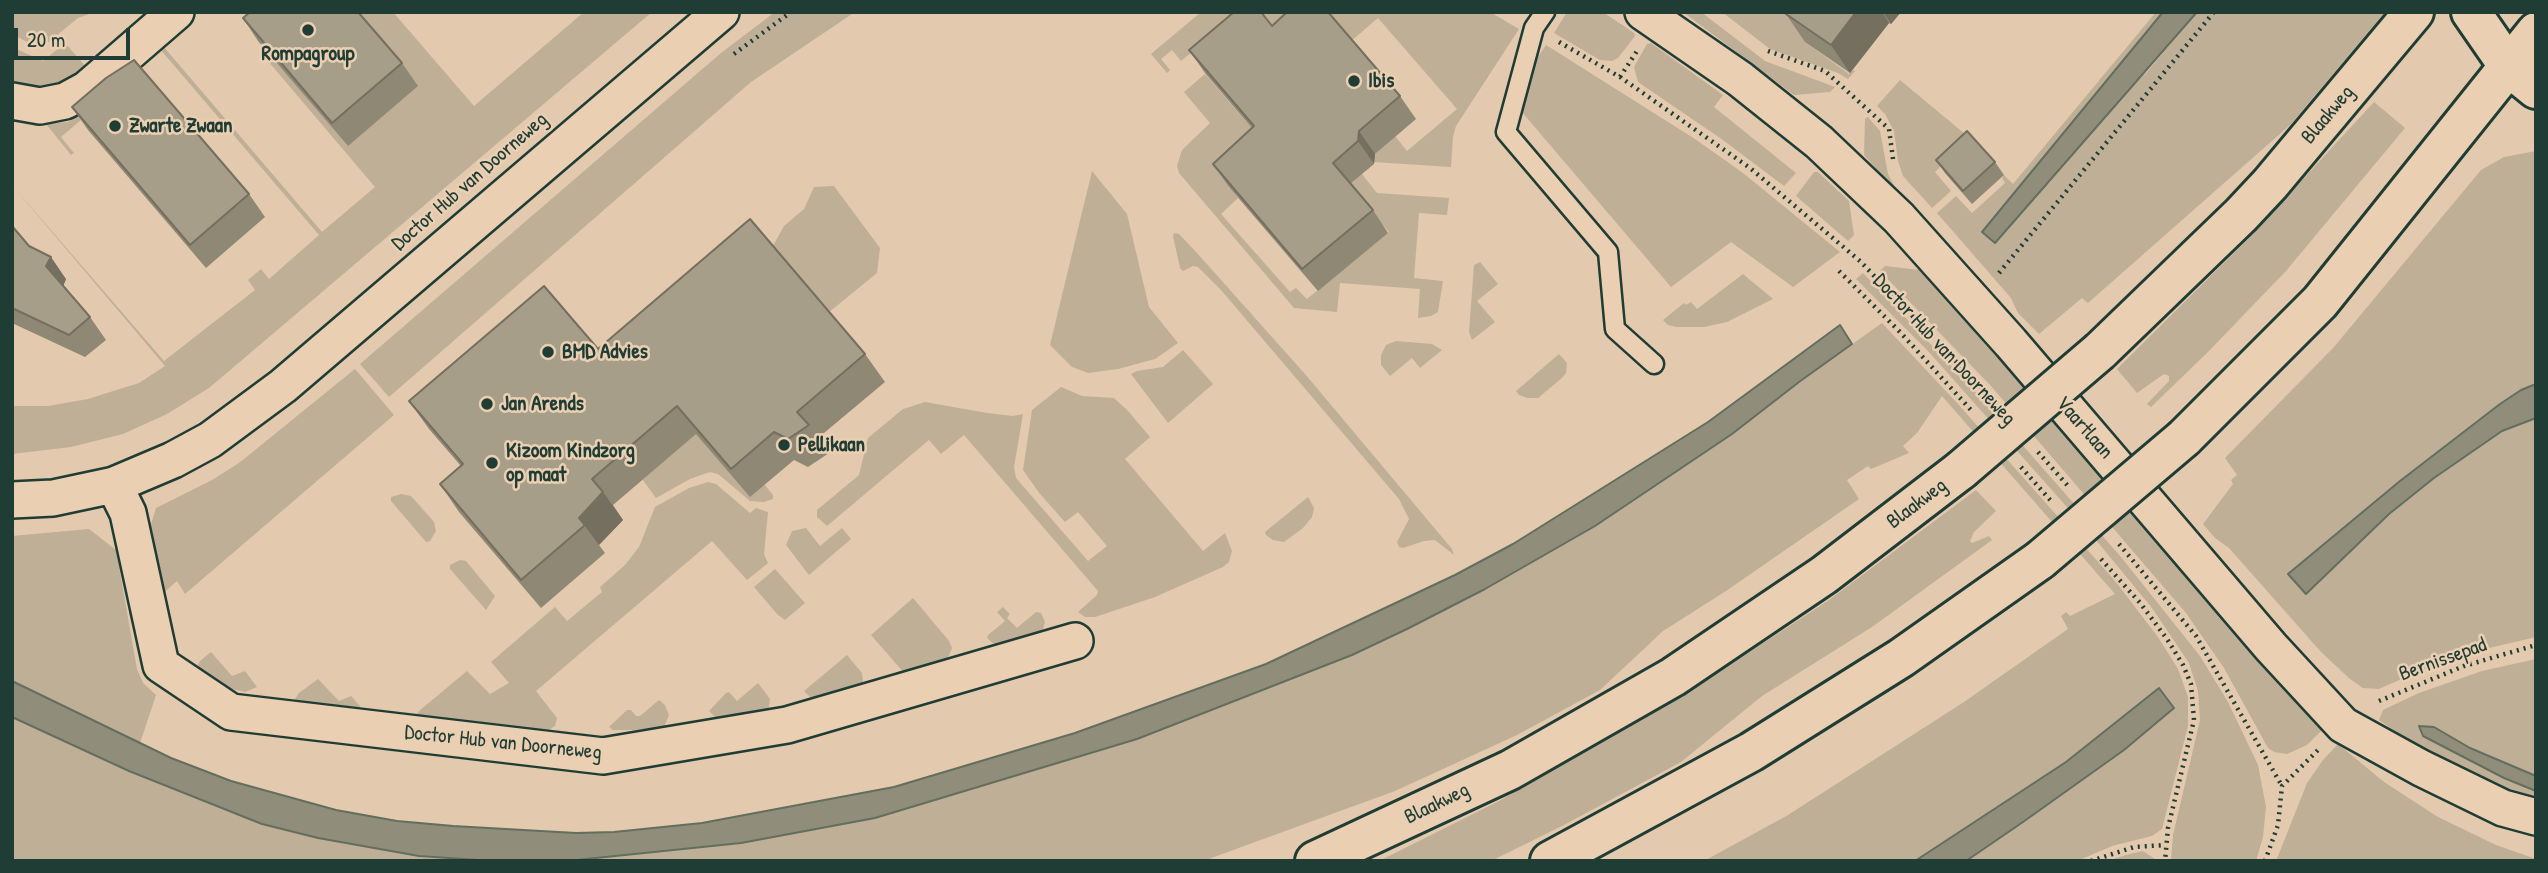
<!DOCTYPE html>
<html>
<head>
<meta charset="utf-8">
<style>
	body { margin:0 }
	#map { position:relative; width:2548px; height:873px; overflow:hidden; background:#e3c9ad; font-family:"Patrick Hand",sans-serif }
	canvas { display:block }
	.frame { position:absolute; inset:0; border:14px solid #1f3d34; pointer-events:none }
	.scale { position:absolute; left:14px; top:28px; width:116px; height:32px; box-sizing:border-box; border:4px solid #1f3d34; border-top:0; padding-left:9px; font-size:21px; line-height:24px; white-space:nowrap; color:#1f3d34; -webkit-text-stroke:5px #ebcfb2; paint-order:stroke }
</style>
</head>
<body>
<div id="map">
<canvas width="2548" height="873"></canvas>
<div class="frame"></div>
<div class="scale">20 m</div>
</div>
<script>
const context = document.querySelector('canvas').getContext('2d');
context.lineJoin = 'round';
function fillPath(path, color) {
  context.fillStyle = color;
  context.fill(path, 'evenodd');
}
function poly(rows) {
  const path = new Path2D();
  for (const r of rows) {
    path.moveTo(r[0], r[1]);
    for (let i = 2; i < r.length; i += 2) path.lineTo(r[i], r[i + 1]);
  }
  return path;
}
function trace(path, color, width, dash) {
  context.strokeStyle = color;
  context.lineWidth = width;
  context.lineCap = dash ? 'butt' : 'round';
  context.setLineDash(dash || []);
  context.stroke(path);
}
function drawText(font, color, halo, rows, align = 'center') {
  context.font = font + ' "Patrick Hand",sans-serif';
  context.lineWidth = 5;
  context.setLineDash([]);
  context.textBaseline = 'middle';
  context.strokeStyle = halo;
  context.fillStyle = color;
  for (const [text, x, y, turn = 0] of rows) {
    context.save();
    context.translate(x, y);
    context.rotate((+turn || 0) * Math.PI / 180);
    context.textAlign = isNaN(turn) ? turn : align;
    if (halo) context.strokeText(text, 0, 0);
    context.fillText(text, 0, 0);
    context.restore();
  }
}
fillPath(poly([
	[12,12,95,12,78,18,40,49,12,34],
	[355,12,393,12,474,106,584,12,652,12,209,388,167,414,123,434,71,447,12,454,12,406,48,406,88,399,139,383,165,366,12,185,164,361,255,290,248,280,261,269,269,279,319,235,160,49,163,46,322,232,375,187,262,54,267,50,348,146],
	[775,12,855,12,751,82,389,397,360,364,721,53],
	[1201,12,1490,12,1519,29,1456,126,1453,137,1451,167,1374,162,1375,154,1395,136,1407,151,1457,109,1378,18,1350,42,1287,49,1233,19,1181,61,1172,50,1161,59,1170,70,1167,73,1151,54],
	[1567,12,1603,12,1634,33,1635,36,1618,58,1612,61,1600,60,1554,33],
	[1683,12,1701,12,1765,61,1835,87,1830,92,1794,95],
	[1722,12,1815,12,1805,42,1849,74,1853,70,1855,71,1848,79,1838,73,1770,49],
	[2156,12,2163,12,1983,232,2148,71,2197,12,2385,12,2290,125,2088,303,2082,298,2039,334,2018,313,2011,298,1937,213,1956,196,1972,213,2005,183,2002,178,2004,175,2013,184],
	[65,43,88,69,57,86,34,88,12,84,12,47,43,61],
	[1651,43,1723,95,1714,107,1796,173,1784,186,1723,140,1638,82,1634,67,1647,44],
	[1546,45,1695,139,1743,173,1840,252,1793,287,1731,242,1671,287,1510,98],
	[1205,74,1271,150,1227,189,1230,188,1238,198,1221,214,1290,292,1296,288,1307,299,1389,232,1343,180,1352,173,1362,174,1377,193,1449,198,1447,215,1419,213,1414,278,1443,281,1438,312,1431,316,1418,318,1420,289,1340,283,1337,312,1294,308,1179,173,1177,166,1182,150,1210,123,1184,92],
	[1900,80,1977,144,1969,141,1935,172,1951,191,1932,208,1903,176,1898,161,1894,131,1885,114,1877,106],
	[2374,102,2405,128,2286,271,2208,352,2151,407,2147,404,2169,381,2169,376,2164,374,2137,393,2117,369,2248,239],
	[101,103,61,137,74,153,71,155,46,124,68,122],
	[1868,117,1880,131,1888,174,1898,193,1864,155,1865,119],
	[2536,151,2536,384,2510,397,2400,481,2289,574,2306,594,2389,514,2434,478,2502,431,2536,418,2536,637,2468,653,2438,663,2379,689,2363,688,2350,679,2321,652,2229,548,2215,538,2203,524,2233,484,2231,480,2237,475,2225,458,2334,347,2481,170,2504,157],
	[1092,171,1127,214,1149,307,1178,343,1155,359,1118,369,1088,373,1072,367,1050,345],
	[1814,172,1818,172,1849,201,1854,235,1848,241,1796,196],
	[834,186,880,248,877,273,823,317,769,253,784,226,804,209,814,187],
	[1174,233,1179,234,1197,253,1305,374,1452,549,1454,555,1435,540,1424,541,1403,548,1399,547,1397,542,1409,519,1399,499,1221,290,1198,267,1193,266,1183,271,1180,268,1173,236],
	[1480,262,1498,284,1477,301,1495,322,1472,340,1469,332,1474,265],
	[1885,266,1919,270,2024,387,2323,729,2307,745,2287,754,2274,752,2268,748,2224,668,2186,613,1991,386,1880,271],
	[1863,273,1974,390,2121,557,2200,656,2228,702,2258,765,2266,807,2263,837,2256,861,2171,861,2173,835,2200,720,2198,691,2189,663,2152,608,2091,534,1927,350,1856,279],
	[1743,274,1773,299,1727,322,1704,327,1677,327,1668,325,1663,320,1684,303,1686,305,1691,302,1697,309],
	[1882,323,1958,404,2115,581,2158,637,2178,669,2188,697,2188,726,2162,829,2152,836,2112,846,2077,861,1966,861,2023,822,2159,688,2066,762,1915,861,1704,861,1788,815,1964,702,2068,629,2061,616,2066,612,2070,616,2115,594,1942,396,1917,433,1903,446,1909,453,1871,469,1868,466,1847,480,1859,499,1726,591,1663,631,1600,690,1517,735,1395,791,1203,861,567,861,741,843,875,818,1137,739,1352,655,1485,589,1595,526,1732,434,1799,382],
	[1396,341,1432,344,1442,350,1420,368,1412,358,1390,376,1381,365,1381,355,1386,345],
	[1183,350,1213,384,1168,423,1131,374,1137,371,1163,367],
	[1559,354,1567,363,1566,373,1563,377,1538,398,1528,398,1519,395,1516,391],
	[355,369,394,415,185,594,177,581,160,596,149,531,156,508,212,480,239,463],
	[1061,387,1082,396,1114,398,1128,411,1150,437,1125,459,1203,551,1225,533,1232,551,1229,562,1223,567,1155,597,1095,617,1085,617,1078,612,1097,595,1098,591,964,435,941,454,929,440,827,526,817,517,817,510,859,475,868,438,903,409,925,402,987,413,1013,416,1023,414,1014,467,1016,478,1088,561,1107,546,1078,512,1065,522,1040,494,1023,470,1032,410],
	[688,415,765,485,773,495,773,499,764,502,750,501,718,474,710,472,690,479,656,498,640,476],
	[708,482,716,484,750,513,756,508,768,512,764,554,768,563,747,580,712,541,536,691,557,718,555,726,549,730,518,729,416,715,419,711,467,671,490,694,509,683,491,662,555,607,567,621,602,592,600,587,625,565,639,547,655,507,689,488],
	[1976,490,1996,511,1974,532,1970,541,1972,543,1989,536,1992,540,1872,627,1762,696,1681,762,1564,825,1491,861,1379,861,1499,801,1681,697,1829,600],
	[401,494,411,496,434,522,436,531,430,541,426,542,391,501,391,497],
	[1308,497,1314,508,1312,517,1303,528,1284,542,1273,540,1266,535,1265,532],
	[806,528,820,546,842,528,851,539,809,575,786,545,792,531],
	[89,529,116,550,137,669,143,683,156,695,140,743,12,681,12,536],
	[460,560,466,561,495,596,486,610,450,569,450,565],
	[775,569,805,603,785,620,777,614,754,587],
	[913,598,949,641,952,648,945,665,905,674,871,635],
	[1003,607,1010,614,1007,618,1017,628,1036,612,1041,613,1045,622,1042,633,996,646,987,638,988,635,1005,621,997,612],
	[211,652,232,676,245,671,257,687,245,692,208,683,196,670,200,661],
	[847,655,862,673,863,683,861,687,814,701,804,691],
	[2536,659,2536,776,2470,748,2434,727,2419,727,2423,736,2504,778,2536,791,2536,803,2508,793,2417,747,2379,720,2383,710,2419,693,2482,671],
	[318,679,339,701,351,696,360,706,359,710,296,701,295,699,299,693],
	[758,683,770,699,768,712,718,720,709,711,726,693,729,692,737,701],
	[659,700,665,705,669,715,664,727,634,730,613,730,609,727,627,710,631,710,636,716,640,716],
	[12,717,116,766,210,804,262,824,296,833,419,856,478,860,559,861,12,861],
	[2338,744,2384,782,2438,817,2496,845,2536,859,2536,861,2276,861,2307,783,2323,760],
	[2143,851,2158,861,2107,861,2126,855]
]), '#bfaf97');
const water = poly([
	[2163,12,2197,12,1995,243,1982,232,2163,12],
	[1840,325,1852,344,1799,382,1732,434,1595,526,1485,589,1407,629,1352,655,1137,739,875,818,741,843,567,861,478,860,419,856,318,838,262,824,129,771,12,717,12,681,171,758,231,781,336,810,397,821,453,826,576,833,614,832,702,823,894,787,1075,733,1266,664,1455,575,1513,544,1708,422,1840,325],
	[2536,384,2536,418,2502,431,2434,478,2389,514,2306,594,2288,574,2400,481,2500,404,2521,390,2536,384],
	[2159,688,2174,708,2124,750,2023,822,1966,861,1915,861,2066,762,2159,688],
	[2419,726,2434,727,2470,748,2536,776,2536,791,2504,778,2423,736,2419,726]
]);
fillPath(water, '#908e7a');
trace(water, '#636e5e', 2);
const lane = poly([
	[1545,12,1534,28,1506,132,1608,252,1615,329,1654,364]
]);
const street = poly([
	[1643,12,1740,79,1819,142,1899,218,2011,343,2271,647,2343,725,2421,768,2503,808,2536,817],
	[12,101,40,106,65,101,87,89,176,12],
	[114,485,128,513,161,665,231,712,603,756,787,725,1075,641],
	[12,500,53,498,114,485,173,460,210,440,283,386,721,12]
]);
const secondary = poly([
	[2100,351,2241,215,2270,184,2414,12],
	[2184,438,2320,302,2536,32],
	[1315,861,1510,770,1673,677,1824,575,1961,470],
	[1550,861,1751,752,1901,658,2040,560]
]);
const highway = poly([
	[2471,12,2509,67,2536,89]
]);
trace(lane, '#1f3d34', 23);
trace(street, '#1f3d34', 40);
trace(secondary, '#1f3d34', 44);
trace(highway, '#1f3d34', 44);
trace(poly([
	[1559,42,1620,77,1750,168,1860,261,1988,395],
	[1768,51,1825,71,1889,129,1893,159],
	[734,54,791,12],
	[1620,77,1637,51],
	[1839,271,1900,332,1971,410],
	[1999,273,2214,12],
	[2038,452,2069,487],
	[2021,467,2052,502],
	[2119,544,2196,636,2282,786],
	[2101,559,2141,604,2167,639,2183,665,2191,684,2194,720,2168,828,2165,861],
	[2379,701,2464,666,2536,645],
	[2091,861,2134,847,2165,845],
	[2265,861,2278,825,2282,786,2318,750]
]), '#1f3d34', 4.5, [2, 5]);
trace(lane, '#ebcfb2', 18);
trace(street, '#ebcfb2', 35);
trace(secondary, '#ebcfb2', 38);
trace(highway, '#ebcfb2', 38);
const secondaryBridge = poly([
	[1961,470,2100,351],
	[2040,560,2184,438]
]);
trace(secondaryBridge, '#1f3d34', 44, []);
trace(secondaryBridge, '#ebcfb2', 38);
fillPath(poly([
	[1787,12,1901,12,1891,24,1889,23,1850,73,1805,42,1786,14],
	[243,18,402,63,418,86,348,146,258,41],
	[1272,26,1400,96,1416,119,1375,154,1374,164,1350,184,1373,210,1388,233,1318,291,1229,187,1213,164,1252,128,1205,73,1189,50],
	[72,107,249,194,265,217,206,268,88,130],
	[1936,160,1995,162,2004,175,1972,204,1945,173],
	[12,226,29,246,66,279,63,286,90,317,106,340,85,357,12,323],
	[598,349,865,354,885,382,818,438,829,453,808,467,794,460,750,497,696,434,613,505,623,520,599,545,605,553,541,608,459,512,440,484,461,466,429,429,409,401]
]), '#8f8875');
fillPath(poly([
	[1856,12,1882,12,1889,23,1850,73,1831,45],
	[1883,12,1901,12,1891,24],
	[1359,131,1375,154,1374,164,1358,141],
	[51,257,66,279,62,289,46,266],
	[603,492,623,520,599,545,579,518]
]), '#746f5f');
const building = poly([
	[250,12,358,12,402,63,332,123,243,18,250,12],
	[1234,12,1261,12,1272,26,1287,12,1328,12,1400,96,1359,131,1358,141,1333,163,1373,210,1302,269,1213,164,1254,126,1189,50,1234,12],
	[1787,12,1856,12,1831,45,1786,14,1787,12],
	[134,60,249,194,190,245,72,107,106,78,134,60],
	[1967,131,1995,162,1963,191,1936,160,1967,131],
	[750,219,865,354,797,412,809,425,788,439,774,432,731,469,677,406,592,479,603,492,579,518,585,525,521,580,440,484,463,464,409,401,544,286,598,349,750,219],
	[12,226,29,246,51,257,46,266,90,317,69,335,12,308,12,226]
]);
fillPath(building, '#a69e88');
trace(building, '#746f5f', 2);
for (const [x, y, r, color] of [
	[308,30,7,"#1f3d34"],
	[1354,81,7,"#1f3d34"],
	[115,126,7,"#1f3d34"],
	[548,352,7,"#1f3d34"],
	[487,404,7,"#1f3d34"],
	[784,445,7,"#1f3d34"],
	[492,463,7,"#1f3d34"]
]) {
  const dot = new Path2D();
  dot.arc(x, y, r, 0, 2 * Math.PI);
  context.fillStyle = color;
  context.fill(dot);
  trace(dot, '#ebcfb2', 2.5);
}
drawText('bold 21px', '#1f3d34', '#ebcfb2', [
	["Rompagroup",308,54,"center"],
	["Ibis",1368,81],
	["Zwarte Zwaan",129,126],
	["BMD Advies",562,352],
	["Jan Arends",501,404],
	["Pellikaan",798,445],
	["Kizoom Kindzorg",506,451],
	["op maat",506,475]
], 'left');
drawText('21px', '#1f3d34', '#ebcfb2', [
	["Blaakweg",2328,115,-50],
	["Doctor Hub van Doorneweg",470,182,-41],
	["Doctor Hub van Doorneweg",1944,350,47],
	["Vaartlaan",2084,428,49],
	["Blaakweg",1917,504,-37],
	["Bernissepad",2443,660,-20],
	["Doctor Hub van Doorneweg",503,743,6],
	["Blaakweg",1437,804,-26]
]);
</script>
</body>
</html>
